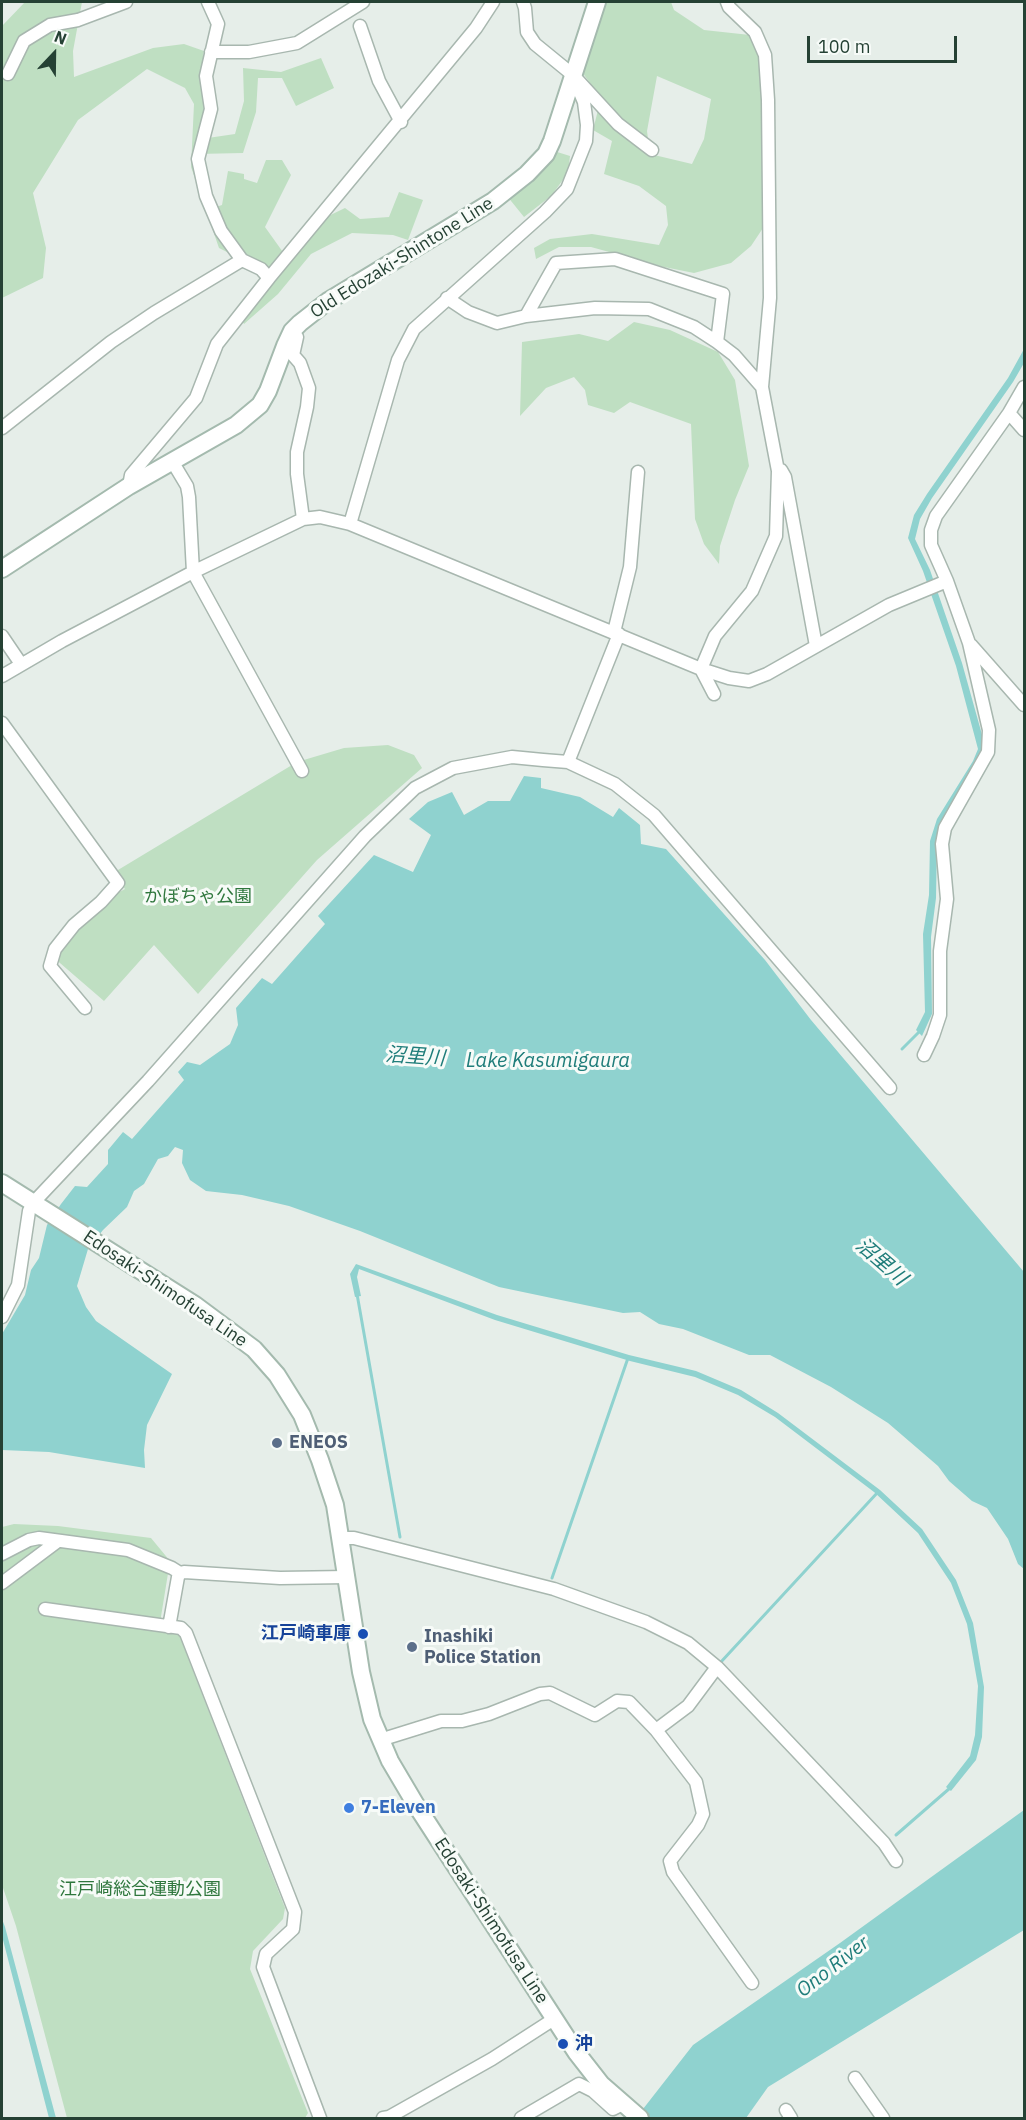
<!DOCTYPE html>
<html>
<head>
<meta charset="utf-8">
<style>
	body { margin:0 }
	#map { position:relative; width:1026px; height:2120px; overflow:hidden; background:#e6eee9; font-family:"IBM Plex Sans",sans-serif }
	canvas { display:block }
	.frame { position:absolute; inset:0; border:3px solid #254134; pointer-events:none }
	.north { position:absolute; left:24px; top:24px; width:60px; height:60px; -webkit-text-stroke:4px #f7fbf8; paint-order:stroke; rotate:22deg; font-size:16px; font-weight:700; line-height:24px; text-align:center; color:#254134 }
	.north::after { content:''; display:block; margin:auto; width:21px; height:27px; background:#254134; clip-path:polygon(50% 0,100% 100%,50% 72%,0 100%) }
	.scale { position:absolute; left:807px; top:36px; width:150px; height:27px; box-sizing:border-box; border:3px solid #254134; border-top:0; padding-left:8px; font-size:18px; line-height:21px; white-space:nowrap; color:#254134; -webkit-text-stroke:4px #f7fbf8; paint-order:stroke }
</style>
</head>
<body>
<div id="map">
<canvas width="1026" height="2120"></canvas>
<div class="frame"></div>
<div class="north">N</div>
<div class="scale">100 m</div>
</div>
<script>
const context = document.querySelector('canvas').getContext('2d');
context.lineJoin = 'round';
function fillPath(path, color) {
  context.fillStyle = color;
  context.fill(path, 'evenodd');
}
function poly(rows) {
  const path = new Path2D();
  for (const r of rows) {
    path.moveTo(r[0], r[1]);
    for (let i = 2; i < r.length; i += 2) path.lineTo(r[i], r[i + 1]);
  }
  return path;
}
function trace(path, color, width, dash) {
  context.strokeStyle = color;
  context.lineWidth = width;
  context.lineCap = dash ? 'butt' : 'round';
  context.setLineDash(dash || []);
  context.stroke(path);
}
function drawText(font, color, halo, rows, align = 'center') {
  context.font = font + ' "IBM Plex Sans","Noto Sans JP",sans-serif';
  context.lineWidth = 6;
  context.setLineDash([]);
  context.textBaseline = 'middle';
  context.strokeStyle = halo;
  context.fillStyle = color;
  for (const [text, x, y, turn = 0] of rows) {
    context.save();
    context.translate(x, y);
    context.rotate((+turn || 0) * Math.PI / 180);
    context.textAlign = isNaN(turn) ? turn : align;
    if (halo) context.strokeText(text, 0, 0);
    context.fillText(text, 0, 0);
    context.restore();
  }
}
fillPath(poly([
	[25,2,82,2,73,51,74,77,153,48,184,44,204,51,201,73,210,112,201,139,235,134,244,101,243,68,281,72,321,58,334,88,296,106,282,78,258,78,256,112,243,153,197,154,210,209,222,205,228,171,244,174,244,179,257,183,266,160,282,160,291,175,265,227,285,255,314,223,345,208,360,219,389,217,399,192,423,200,408,240,393,235,352,233,311,254,278,294,244,324,237,312,269,278,261,269,219,248,191,167,194,104,185,88,147,69,78,120,33,193,46,248,43,278,2,298,2,26],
	[603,2,671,2,674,10,704,30,750,35,759,55,763,98,763,228,751,246,731,263,694,273,664,267,591,247,559,247,536,259,534,248,550,239,592,234,659,245,668,225,666,206,639,186,604,174,612,141,593,130,601,98,579,68],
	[657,76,711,99,704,139,692,164,650,154,647,131],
	[554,151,570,156,568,173,551,196,524,217,507,196],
	[634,322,670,330,718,352,735,380,749,466,735,500,720,546,719,564,704,544,695,519,691,424,630,402,614,413,588,405,585,390,574,377,546,388,520,416,522,342,579,334,608,341],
	[388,745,414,755,422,768,317,860,198,994,154,945,104,1001,53,957,93,906,125,889,113,873,297,762,344,748],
	[14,1524,58,1526,151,1538,170,1561,159,1629,178,1632,285,1908,283,1919,253,1951,250,1969,308,2113,305,2118,67,2118,16,1926,2,1885,2,1527]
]), '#bfdfc2');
fillPath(poly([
	[1024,349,1024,363,1013,382,932,498,920,519,915,539,930,570,962,663,986,749,937,843,936,898,931,937,932,1014,922,1036,916,1030,925,1012,923,934,929,895,930,841,937,819,973,761,978,749,956,666,923,571,908,538,914,515,927,494,1008,378],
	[524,776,541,778,541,788,580,797,613,817,619,808,640,825,641,844,666,849,765,960,811,1020,1024,1272,1024,1569,1018,1564,1008,1539,987,1508,972,1501,949,1481,938,1466,888,1423,831,1387,770,1355,749,1355,683,1329,659,1324,640,1312,623,1313,499,1287,360,1231,289,1206,242,1195,206,1191,190,1180,182,1163,183,1150,175,1147,168,1156,158,1159,144,1184,134,1191,127,1207,103,1230,88,1249,77,1286,86,1307,96,1321,172,1374,147,1425,144,1450,145,1468,49,1452,2,1450,2,1334,25,1295,31,1270,39,1258,47,1225,61,1204,75,1186,87,1187,108,1164,108,1150,123,1132,132,1139,184,1080,178,1072,187,1062,200,1065,230,1044,238,1025,236,1008,262,978,272,984,325,924,318,916,374,855,413,872,431,835,409,819,428,802,452,792,464,815,488,801,510,801],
	[356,1264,497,1315,629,1355,696,1371,741,1390,778,1413,880,1490,922,1529,956,1580,973,1623,984,1687,982,1737,976,1760,951,1791,946,1787,970,1756,975,1735,978,1686,967,1624,951,1583,918,1533,874,1492,775,1417,738,1395,695,1377,630,1361,495,1320,359,1269,357,1277,361,1296,355,1297,350,1274],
	[1024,1810,1024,1930,768,2087,746,2118,636,2118,693,2045,840,1943],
	[2,1919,5,1927,56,2118,49,2118,2,1936]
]), '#8fd2cf');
trace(poly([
	[902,1049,920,1031],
	[357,1294,400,1537],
	[552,1578,628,1358],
	[720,1663,878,1492],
	[896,1835,950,1788]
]), '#8fd2cf', 3);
const street = poly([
	[208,2,218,24,206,76,211,109,198,159,206,196,221,231,242,260],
	[523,2,525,8,527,32,535,44,573,75,618,124,652,150],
	[727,2,729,7,755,32,765,55,768,100,770,298,762,387],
	[360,26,379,81,401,122],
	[211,52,249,52,297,43,363,2],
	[8,74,24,41,50,25,78,20,126,2],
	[447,298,468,312,497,323,526,316,595,308,649,309,694,327,717,342,734,355,762,387,778,471,776,536,752,591,715,636,701,669,714,694],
	[526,316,556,263,615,259,723,294,717,342],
	[292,331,297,337,293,355,300,363,309,388,307,407,297,452,297,474,303,519],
	[1009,413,1024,430],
	[2,428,111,342,154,313,242,260,261,269,269,278,476,28,493,2],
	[172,461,187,486,189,497,193,572,302,771],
	[781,470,785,477,816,646],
	[129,486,131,475,196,398,217,344,269,278],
	[350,524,398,360,414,329,545,212,567,189,586,141,587,125,584,102,573,76],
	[947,581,931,545,931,530,936,516,1009,413,1024,387],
	[614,632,630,567,638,472],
	[2,636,21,664],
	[971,645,1024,705],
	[2,676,62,641,193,572,303,519,320,517,350,524,701,669,729,678,749,681,767,674,889,605,947,581,969,643,989,730,988,752,945,828,942,844,947,899,940,951,940,1015,933,1036,924,1055],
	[2,723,118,883,101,902,74,925,55,949,50,966,85,1008],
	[568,762,619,634],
	[2,1317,18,1285,29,1211,34,1202,148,1081,365,836,415,788,453,768,512,757,543,760,568,762,615,784,654,815,890,1088],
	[341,1538,354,1538,554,1589,646,1622,688,1643,717,1667,884,1843,896,1861],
	[2,1554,29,1540,39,1538,128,1550,172,1568,180,1573],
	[2,1583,58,1541],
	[45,1609,181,1628,186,1633,295,1912,293,1929,266,1954,263,1967,320,2118],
	[169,1627,178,1577,180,1573,184,1572,280,1578,347,1577],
	[656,1730,688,1706,717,1667],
	[380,1740,441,1721,462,1721,489,1714,540,1694,550,1693,595,1715,617,1701,629,1702,656,1730,696,1782,703,1814,698,1825,670,1861,673,1872,752,1983],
	[855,2078,883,2118],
	[786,2110,791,2118],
	[383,2118,389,2117,492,2059,554,2019],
	[521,2118,579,2084,593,2091,613,2109,623,2104]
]);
const secondary = poly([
	[2,569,129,486,236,425,260,405,268,391,285,346,292,331,300,323,328,301,493,201,527,174,546,154,552,141,597,2],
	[2,1183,195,1305,254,1349,277,1375,302,1415,320,1460,335,1505,361,1672,372,1719,390,1761,416,1805,576,2052,601,2084,640,2118]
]);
trace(street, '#a8b7af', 15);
trace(secondary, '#a4baae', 20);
trace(street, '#fff', 12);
trace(secondary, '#fff', 16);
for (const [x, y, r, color] of [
	[277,1443,6,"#5c6f8a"],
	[363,1634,6,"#1a4fb4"],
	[412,1647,6,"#5c6f8a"],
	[349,1808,6,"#3f7fe0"],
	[563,2044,6,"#1a4fb4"]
]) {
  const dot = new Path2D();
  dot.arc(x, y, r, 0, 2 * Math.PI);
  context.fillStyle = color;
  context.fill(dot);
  trace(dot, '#f7fbf8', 2);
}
drawText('18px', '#254134', '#f7fbf8', [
	["Old Edozaki-Shintone Line",402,258,-32],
	["Edosaki-Shimofusa Line",165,1289,34],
	["Edosaki-Shimofusa Line",491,1921,57]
]);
drawText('18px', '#2f773d', '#f7fbf8', [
	["かぼちゃ公園",198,897],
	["江戸崎総合運動公園",140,1890]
]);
drawText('bold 18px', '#4e5e75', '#f7fbf8', [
	["ENEOS",289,1443],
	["Inashiki",424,1637],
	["Police Station",424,1658]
], 'left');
drawText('bold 18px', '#164399', '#f7fbf8', [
	["江戸崎車庫",351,1634],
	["沖",575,2044,"left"]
], 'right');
drawText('bold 18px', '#366cbe', '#f7fbf8', [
	["7-Eleven",361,1808]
], 'left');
drawText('italic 20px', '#1f7d7a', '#f7fbf8', [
	["沼里川",415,1057,4],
	["Lake Kasumigaura",548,1061],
	["沼里川",881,1262,41],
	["Ono River",833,1967,-38]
]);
</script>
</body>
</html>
